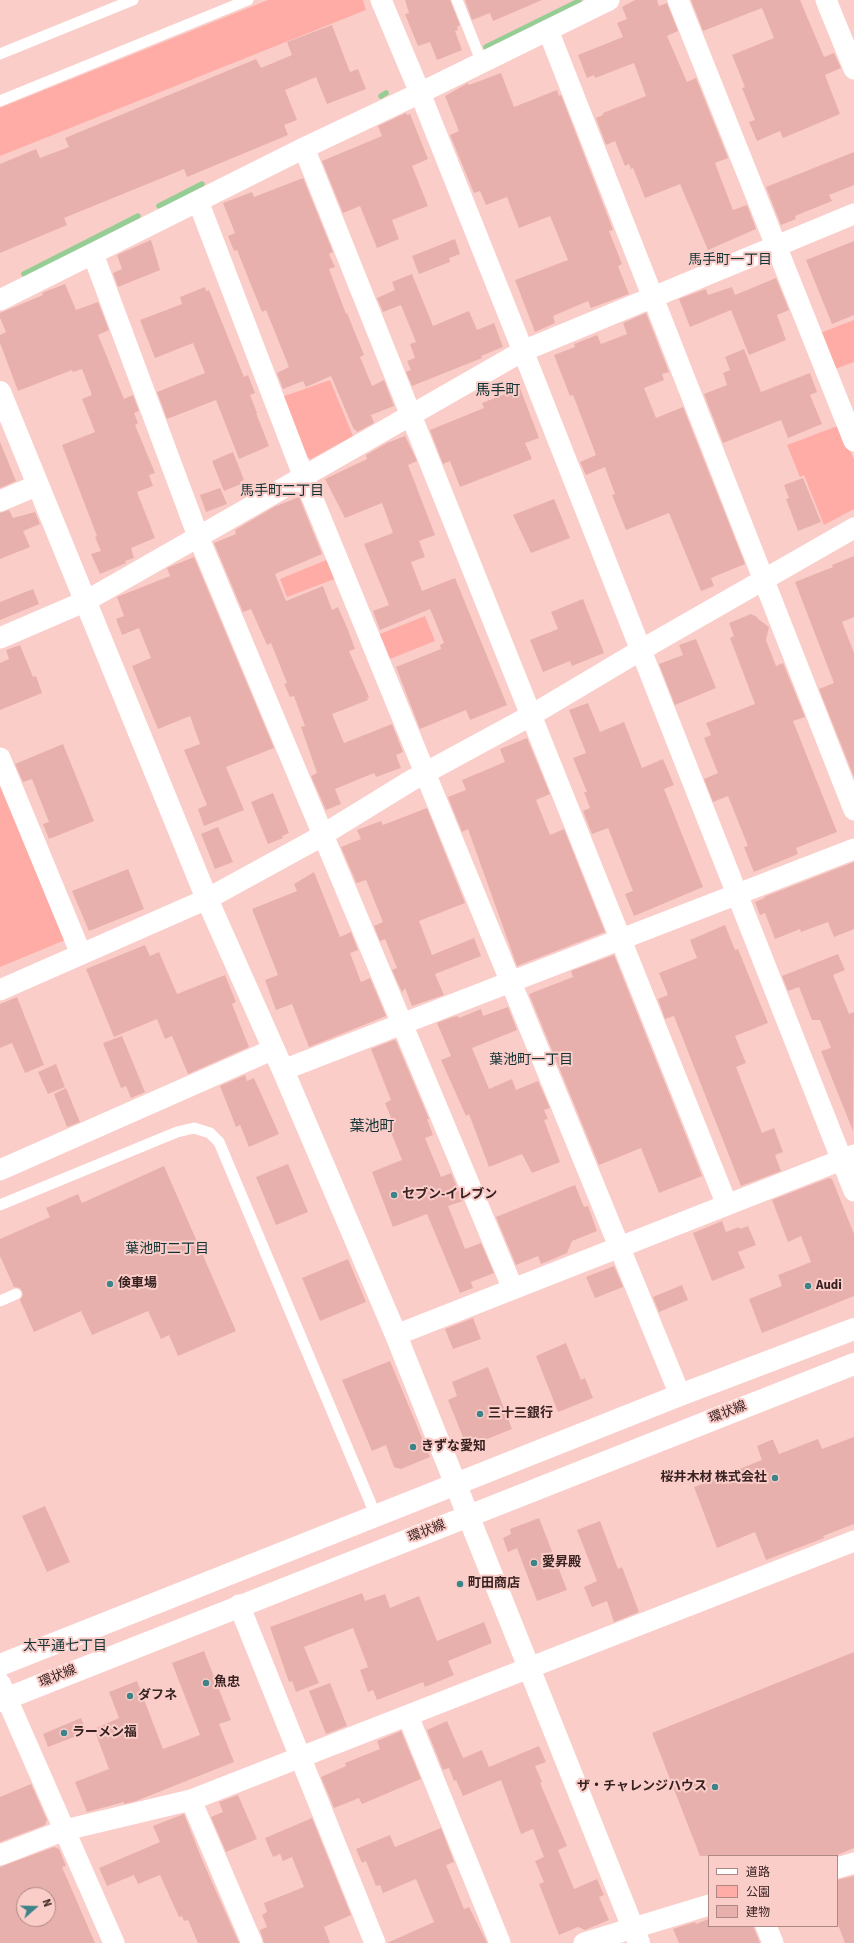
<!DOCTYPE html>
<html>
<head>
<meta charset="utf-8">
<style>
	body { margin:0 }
	#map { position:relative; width:854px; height:1943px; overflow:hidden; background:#fbcdc9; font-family:"Source Sans 3","Noto Sans JP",sans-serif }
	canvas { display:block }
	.legend { position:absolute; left:708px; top:1855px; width:130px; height:72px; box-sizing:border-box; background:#fbcdc9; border:1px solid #ad8986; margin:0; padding:5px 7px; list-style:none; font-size:12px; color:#372221 }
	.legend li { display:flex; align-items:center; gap:8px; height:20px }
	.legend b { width:20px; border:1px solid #ad8986 }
	.north { position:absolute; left:16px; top:1887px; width:40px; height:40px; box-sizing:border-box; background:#fbcdc9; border:1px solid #ad8986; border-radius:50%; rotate:70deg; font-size:11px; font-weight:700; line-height:16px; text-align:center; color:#372221 }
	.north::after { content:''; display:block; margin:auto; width:14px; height:18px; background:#3c838a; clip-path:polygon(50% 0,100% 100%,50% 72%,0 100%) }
</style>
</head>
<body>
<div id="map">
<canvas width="854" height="1943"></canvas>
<ul class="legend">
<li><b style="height:5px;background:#fff"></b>道路</li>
<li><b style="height:11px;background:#ffaca7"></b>公園</li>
<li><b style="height:11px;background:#e8b0ac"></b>建物</li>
</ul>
<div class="north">N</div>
</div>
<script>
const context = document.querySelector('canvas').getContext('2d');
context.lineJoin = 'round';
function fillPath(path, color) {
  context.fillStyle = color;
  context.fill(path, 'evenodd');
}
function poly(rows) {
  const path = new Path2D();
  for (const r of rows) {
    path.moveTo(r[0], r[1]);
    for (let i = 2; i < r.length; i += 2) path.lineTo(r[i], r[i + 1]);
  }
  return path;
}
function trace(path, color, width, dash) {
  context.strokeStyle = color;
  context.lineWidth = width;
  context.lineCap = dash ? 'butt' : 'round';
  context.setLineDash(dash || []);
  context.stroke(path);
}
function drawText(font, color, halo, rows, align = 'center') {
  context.font = font + ' "Source Sans 3","Noto Sans JP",sans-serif';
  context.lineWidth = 4;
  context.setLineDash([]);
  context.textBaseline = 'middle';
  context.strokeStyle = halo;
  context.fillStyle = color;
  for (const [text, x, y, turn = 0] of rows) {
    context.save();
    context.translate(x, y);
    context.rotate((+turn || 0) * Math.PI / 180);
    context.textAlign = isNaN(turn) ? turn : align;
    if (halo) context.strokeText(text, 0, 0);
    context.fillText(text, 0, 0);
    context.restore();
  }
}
fillPath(poly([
	[268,0,363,0,366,10,0,156,0,108],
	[854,320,854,362,835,369,820,333],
	[330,380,353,436,311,459,305,457,282,397],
	[840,425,854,460,854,509,824,525,804,475,800,477,787,445],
	[329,559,337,578,287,597,280,579],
	[425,616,435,641,390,659,380,634],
	[0,771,70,938,0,967]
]), '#ffaca7');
trace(poly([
	[486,47,579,1],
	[381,96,386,93],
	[159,206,202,184],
	[24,274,138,216]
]), '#96cd94', 5.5);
fillPath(poly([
	[405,0,450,0,460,25,457,27,458,30,455,31,462,50,437,60,430,42,418,46,405,14,409,13],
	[465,0,542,0,493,21,490,13,472,20],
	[635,0,657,0,659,6,667,3,678,31,667,36,687,82,696,78,728,158,715,163,721,179,733,210,747,205,756,229,708,250,680,184,645,198,633,168,631,169,629,164,625,166,615,141,606,145,596,118,603,115,603,113,646,96,634,63,595,78,594,75,587,78,578,55,623,37,617,23,627,19,622,7],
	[691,0,800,0,824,57,834,53,841,68,825,75,840,114,783,138,780,131,757,141,749,122,755,120,742,88,745,87,732,55,774,38,762,8,703,31],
	[332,25,350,72,358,69,366,89,327,104,316,77,285,90,297,120,284,125,288,135,187,177,184,169,64,218,67,225,0,253,0,164,36,149,40,158,69,147,65,138,256,59,261,68,292,55,287,42],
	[501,73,514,107,557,90,559,96,561,95,613,230,609,231,622,264,618,266,629,294,591,308,588,301,553,316,555,323,535,332,515,280,568,260,550,216,519,228,507,197,486,205,480,191,474,193,450,135,459,131,445,96,468,83,469,85],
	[406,113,407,115,410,114,428,159,412,166,428,206,392,220,399,239,377,248,360,206,343,213,322,161,382,136,378,126],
	[854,152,854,185,829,195,832,201,795,216,796,219,781,225,766,187],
	[303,178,333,252,329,254,335,267,329,269,346,314,347,313,364,355,360,357,372,386,384,380,394,406,371,415,374,423,357,432,355,429,354,430,331,376,306,387,303,381,283,389,277,373,289,367,266,310,262,312,237,250,234,251,228,236,235,233,223,203,252,192,254,197],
	[455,239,460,254,449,258,450,262,419,274,412,256],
	[151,240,160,270,118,287,113,273,122,269,117,255],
	[854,241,854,315,832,324,806,260],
	[412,274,433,326,469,311,477,330,494,323,503,347,481,356,482,358,412,386,406,372,411,370,407,361,415,358,410,344,416,342,401,305,383,312,377,298,395,290,392,282],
	[776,278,789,310,777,315,786,340,749,355,731,310,690,327,679,299,706,289,708,295,732,287,735,295],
	[65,284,76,310,98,302,109,330,98,335,124,399,133,395,139,411,134,413,138,423,135,425,155,473,149,475,153,486,137,492,155,538,131,548,134,558,125,561,126,563,100,574,91,554,101,551,95,537,97,536,62,445,95,432,82,399,92,395,82,369,73,372,72,370,18,391,0,343,0,335,6,332,0,318,0,313,43,295,42,293],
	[205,287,206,291,209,290,244,377,248,375,255,393,250,395,257,413,256,413,269,446,239,459,216,400,167,419,157,392,205,373,193,343,155,358,140,320,182,304,180,297],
	[646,313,669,372,662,374,664,380,644,388,656,418,683,407,745,564,711,578,714,586,701,591,669,513,626,530,612,495,615,494,605,467,586,475,580,462,596,455,573,395,570,396,554,355,575,347,574,344,597,335,601,344,627,334,623,323],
	[744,349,761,392,810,373,817,392,810,395,822,424,788,438,781,420,723,443,704,394,727,385,723,373,730,370,725,357],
	[520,388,539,438,525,443,532,459,460,487,450,461,443,464,430,430,484,408,482,403],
	[405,436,417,461,408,465,435,535,419,541,425,557,411,562,422,591,455,578,507,705,470,720,466,710,420,729,396,667,441,649,440,645,444,643,430,609,380,630,373,611,389,605,364,544,393,533,382,503,345,518,325,479,367,459,366,455,387,443],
	[0,442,16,481,0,488],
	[233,452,244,480,240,482,241,484,224,491,212,461],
	[803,478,821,522,798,531,786,499,789,498,784,485],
	[220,488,227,504,206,512,200,495],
	[299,497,322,554,275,574,286,601,323,586,332,610,338,607,348,630,355,649,349,651,369,697,367,698,368,700,332,714,344,743,392,724,403,752,396,755,401,768,376,777,374,773,335,789,341,804,326,810,311,776,317,773,301,727,305,726,294,696,290,697,284,684,287,683,271,643,267,645,251,609,243,612,214,543,236,534,235,530,274,507],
	[554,499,570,538,531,553,513,515],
	[9,510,13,518,35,512,40,524,23,531,30,547,0,559,0,513],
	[854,556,854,617,842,622,854,653,854,777,819,689,834,683,795,582,833,567,832,565],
	[194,557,274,748,226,767,244,810,204,826,198,809,207,805,184,750,200,744,190,716,158,729,132,666,151,658,139,628,122,635,116,619,124,616,117,597,170,576,167,568],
	[33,589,39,604,0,620,0,602],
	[583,599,604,653,572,666,570,661,543,672,530,640,558,629,551,612],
	[751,614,757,617,758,619,769,627,766,640,776,666,783,663,805,717,793,721,837,832,796,848,798,854,754,872,744,847,748,846,728,796,713,802,704,779,718,773,704,738,711,735,706,723,755,704,730,638,734,636,729,623],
	[696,639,716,688,675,705,659,664,683,655,679,645],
	[20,645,33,677,36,676,42,693,0,710,0,663,9,659,6,650],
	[588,703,600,732,624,722,642,768,663,759,674,785,664,789,703,887,634,916,625,894,633,891,608,828,592,834,583,811,590,808,584,792,587,792,573,758,586,753,569,710],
	[527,738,550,794,536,800,550,835,564,829,605,932,517,966,468,829,462,832,448,797,466,790,462,780,505,762,500,749],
	[63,744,94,821,49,839,43,824,49,822,32,779,23,782,15,764],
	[273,793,289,833,282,836,283,838,268,844,251,802],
	[427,808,465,903,419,921,432,955,474,938,481,956,435,974,444,995,412,1006,405,988,402,992,392,970,397,968,385,939,380,941,374,926,383,922,366,880,357,883,356,882,341,847,361,839,357,830,381,821,383,825],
	[218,827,233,862,215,869,201,834],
	[854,862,854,929,834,937,828,922,801,932,800,929,775,939,765,913,760,915,755,902,765,898,764,897],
	[128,869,144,909,89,931,72,891],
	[314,872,340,937,351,932,358,950,350,953,361,982,370,978,386,1016,309,1047,292,1004,276,1010,265,980,278,975,252,909,297,891,294,884],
	[725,925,735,950,738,949,768,1023,735,1036,746,1063,736,1067,762,1133,774,1128,783,1152,775,1155,781,1171,741,1186,674,1016,665,1019,658,999,668,995,659,973,697,958,690,940],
	[145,945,150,956,159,952,177,994,225,975,236,1002,232,1004,249,1047,188,1074,172,1036,165,1039,157,1019,114,1037,86,969],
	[838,954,845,970,833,975,849,1014,854,1012,853,1131,821,1051,831,1048,820,1020,812,1020,799,987,788,991,782,976],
	[614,955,702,1176,659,1193,641,1148,599,1165,529,994,573,977,571,971],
	[17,997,44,1065,25,1073,12,1043,0,1048,0,1004],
	[508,1007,517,1030,472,1048,489,1089,512,1079,516,1090,538,1081,550,1108,544,1110,548,1119,544,1120,560,1162,532,1173,522,1154,489,1167,469,1114,466,1116,441,1060,451,1056,437,1023,453,1017,458,1016,459,1018,481,1009,483,1016],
	[122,1036,145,1092,131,1098,126,1086,121,1088,103,1043],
	[394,1040,396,1041,429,1119,427,1119,433,1135,425,1138,441,1177,451,1173,463,1201,448,1206,465,1249,481,1243,494,1273,471,1282,473,1288,460,1293,427,1214,393,1227,372,1172,402,1160,387,1122,392,1120,385,1103,391,1100,371,1049],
	[56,1064,65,1087,48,1094,38,1072],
	[245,1075,247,1081,254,1078,279,1134,249,1147,240,1125,236,1127,220,1086],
	[66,1088,80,1122,67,1127,54,1094],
	[288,1164,308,1212,276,1225,256,1177],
	[164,1166,236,1331,178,1356,169,1335,161,1339,148,1311,92,1335,81,1311,34,1332,20,1300,23,1295,22,1291,20,1288,14,1287,0,1256,0,1239,50,1217,46,1208,78,1194,82,1203],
	[829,1178,832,1179,854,1234,854,1296,762,1333,749,1299,782,1286,778,1275,811,1262,801,1236,788,1242,772,1200],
	[575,1185,584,1207,588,1206,597,1231,572,1241,567,1253,541,1264,538,1256,516,1265,496,1217],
	[722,1221,726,1232,739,1227,740,1229,748,1226,756,1245,738,1252,745,1268,712,1281,693,1233],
	[348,1259,366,1302,320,1321,302,1278],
	[614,1266,623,1287,595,1298,586,1277],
	[682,1285,688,1300,659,1312,653,1297],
	[473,1318,481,1339,453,1349,445,1329],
	[566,1343,581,1380,585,1378,593,1398,558,1412,536,1356],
	[390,1361,430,1457,401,1469,394,1467,386,1445,372,1451,342,1380],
	[488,1367,512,1429,467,1447,448,1400,457,1396,452,1382],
	[854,1437,854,1524,823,1536,824,1538,766,1560,755,1532,717,1548,694,1487,762,1460,757,1446,771,1440,773,1440,779,1454,818,1439,822,1449],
	[45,1506,70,1562,47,1572,22,1516],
	[539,1518,567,1590,537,1601,517,1548,508,1552,503,1538,511,1534,510,1529],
	[600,1521,618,1569,622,1567,639,1612,614,1622,607,1601,592,1607,584,1587,597,1581,577,1530],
	[362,1593,365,1601,385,1594,390,1608,419,1596,437,1641,484,1622,492,1643,448,1661,454,1675,425,1687,423,1682,377,1700,373,1690,368,1692,360,1670,368,1667,353,1628,304,1647,319,1683,296,1692,292,1681,289,1682,270,1627],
	[204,1651,231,1720,219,1724,234,1762,136,1801,124,1804,124,1802,87,1812,75,1782,109,1769,94,1729,119,1718,109,1692,137,1681,163,1749,200,1735,172,1663],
	[854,1652,854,1848,835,1856,700,1856,652,1733],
	[330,1683,347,1726,326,1734,309,1691],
	[81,1718,87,1732,48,1747,43,1734],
	[447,1721,463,1758,482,1750,489,1767,539,1746,546,1762,535,1766,542,1782,540,1783,567,1846,558,1850,574,1889,597,1879,604,1895,599,1897,609,1920,585,1930,578,1927,559,1935,539,1884,544,1882,535,1861,544,1857,533,1829,521,1834,501,1780,463,1796,456,1780,454,1781,449,1768,443,1770,427,1730],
	[401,1731,421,1779,362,1804,359,1798,334,1808,321,1777,346,1766,345,1763,380,1749,377,1741],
	[31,1784,47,1820,45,1825,0,1842,0,1797],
	[238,1795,257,1839,226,1852,211,1817,223,1812,219,1802],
	[184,1814,203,1862,239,1943,198,1943,188,1920,184,1921,182,1916,179,1917,160,1875,138,1884,134,1875,107,1886,99,1868,160,1842,153,1826],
	[312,1818,351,1915,324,1927,330,1943,264,1943,260,1930,267,1927,262,1915,267,1912,264,1903,304,1887,292,1857,283,1861,280,1854,273,1857,265,1838],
	[441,1828,454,1862,446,1865,464,1909,469,1907,487,1943,387,1943,434,1922,416,1879,383,1893,380,1885,376,1886,366,1861,362,1863,356,1849,390,1835,395,1847],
	[54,1847,59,1849,66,1866,62,1867,95,1943,0,1943,0,1867],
	[24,1895,48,1895,48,1919,24,1919],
	[854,1876,854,1943,845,1943,837,1922,837,1880],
	[709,1919,709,1926,753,1926,760,1943,679,1943,673,1929,695,1922,696,1924]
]), '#e8b0ac');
trace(poly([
	[457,0,482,63],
	[0,54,133,0],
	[0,101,248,0],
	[0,1205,177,1132,194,1128,210,1133,219,1142,376,1516],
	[0,1301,16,1294]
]), '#fff', 11);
trace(poly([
	[381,0,420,93,523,351,854,1191],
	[678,0,854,441],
	[826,0,854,69],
	[548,30,854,810],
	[304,148,727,1205],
	[198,201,303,475,680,1395],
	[93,254,198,536,513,1289],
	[0,300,304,148,420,93,609,0],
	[0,501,38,485],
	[0,638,86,601,523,351,854,214],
	[0,758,81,954],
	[0,990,207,899,311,842,412,780,530,716,641,650,854,528],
	[283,1070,854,849],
	[0,1170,274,1049],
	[396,1335,854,1155],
	[239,1605,375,1943],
	[0,1683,114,1943],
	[408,1716,500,1943],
	[191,1800,252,1943],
	[0,1855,65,1830,191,1800,854,1541],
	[837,1868,854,1863],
	[766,1926,773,1943],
	[584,1943,709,1905]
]), '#fff', 21);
trace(poly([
	[0,392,207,899,283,1070,396,1335,639,1943]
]), '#fff', 22);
trace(poly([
	[0,1665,680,1395,854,1329],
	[0,1701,854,1364]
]), '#fff', 22);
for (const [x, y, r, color] of [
	[394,1195,4,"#3c838a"],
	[110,1284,4,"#3c838a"],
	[808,1286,4,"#3c838a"],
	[480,1414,4,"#3c838a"],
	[413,1447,4,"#3c838a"],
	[775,1478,4,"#3c838a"],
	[534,1563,4,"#3c838a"],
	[460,1584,4,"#3c838a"],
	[206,1683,4,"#3c838a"],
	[130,1696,4,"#3c838a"],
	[64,1733,4,"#3c838a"],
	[715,1787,4,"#3c838a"]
]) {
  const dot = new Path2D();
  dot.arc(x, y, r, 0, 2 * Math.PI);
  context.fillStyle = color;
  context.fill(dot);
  trace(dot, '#fbcdc9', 1.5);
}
drawText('bold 13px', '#372221', '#fbcdc9', [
	["セブン-イレブン",402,1195],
	["倹車場",118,1284],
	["Audi",816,1286],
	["三十三銀行",488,1414],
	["きずな愛知",421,1447],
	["桜井木材 株式会社",767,1478,"right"],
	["愛昇殿",542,1563],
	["町田商店",468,1584],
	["魚忠",214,1683],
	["ダフネ",138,1696],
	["ラーメン福",72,1733],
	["ザ・チャレンジハウス",707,1787,"right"]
], 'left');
drawText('13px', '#372221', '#fbcdc9', [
	["環状線",728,1413,-21],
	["環状線",427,1532,-21],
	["環状線",58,1677,-22]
]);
drawText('14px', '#103336', '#fbcdc9', [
	["馬手町一丁目",730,261],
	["馬手町二丁目",282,492],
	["葉池町一丁目",531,1061],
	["葉池町二丁目",167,1250],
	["太平通七丁目",65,1647]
]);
drawText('15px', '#103336', '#fbcdc9', [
	["馬手町",498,392],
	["葉池町",372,1128]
]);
</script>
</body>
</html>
